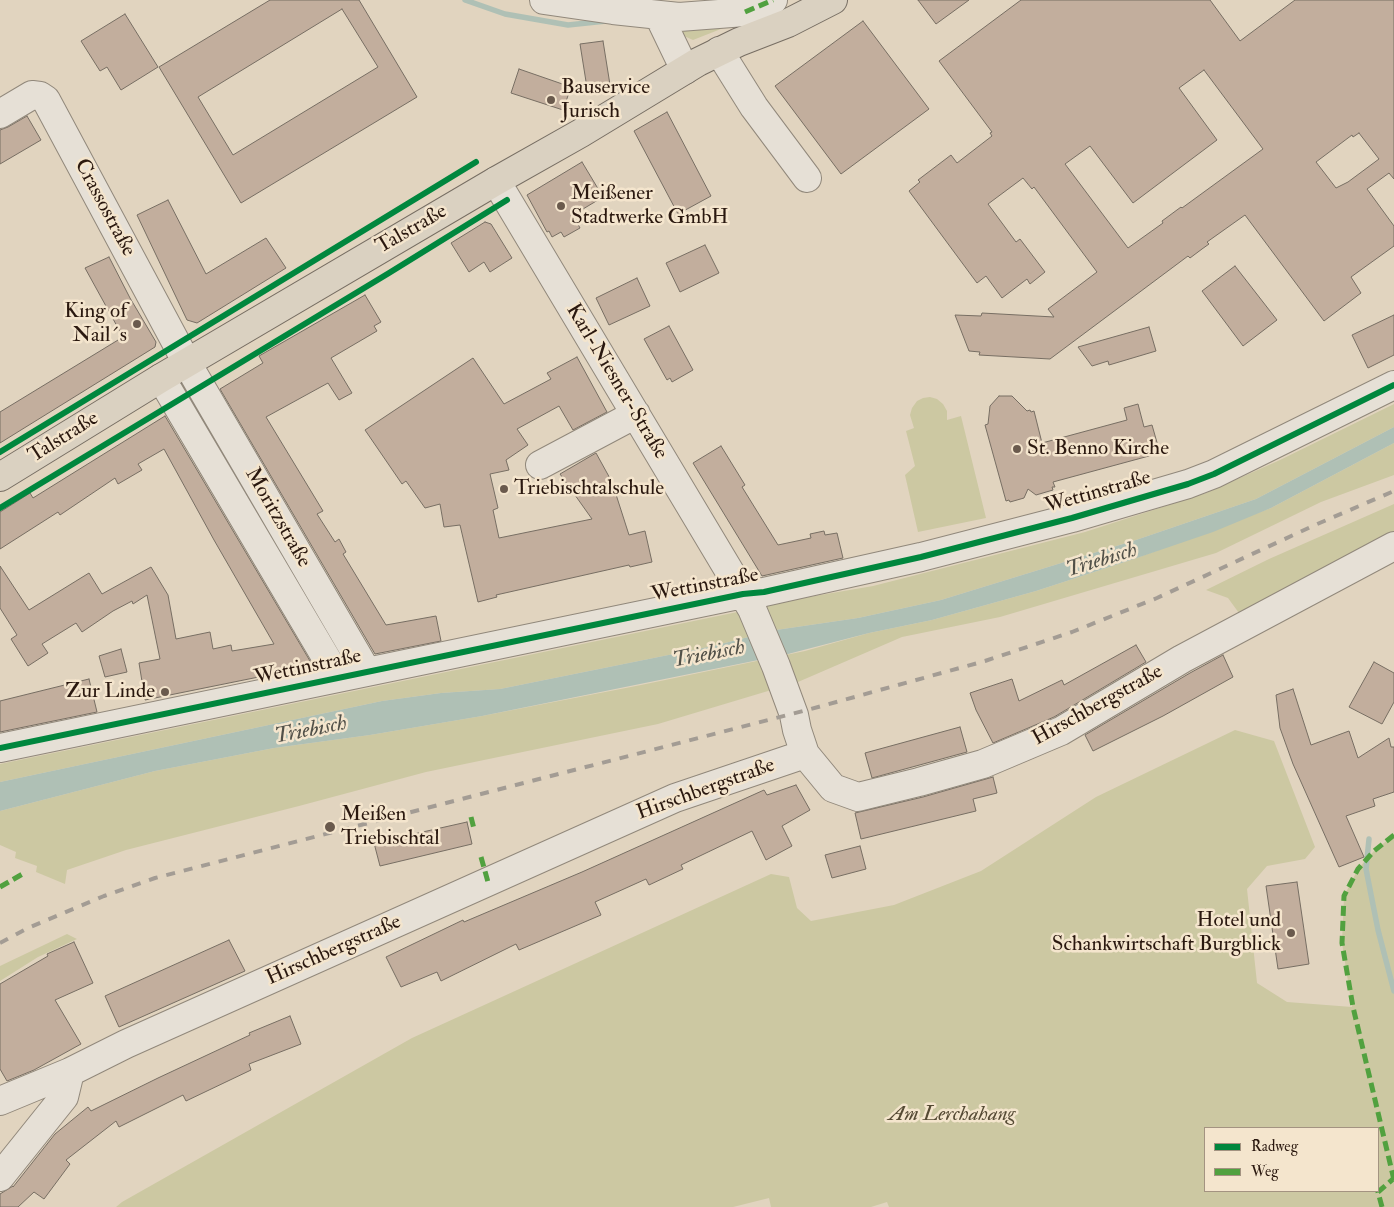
<!DOCTYPE html>
<html>
<head>
<meta charset="utf-8">
<style>
	body { margin:0 }
	#map { position:relative; width:1394px; height:1207px; overflow:hidden; background:#e1d4bf; font-family:"IM FELL Double Pica",serif }
	canvas { display:block }
	.legend { position:absolute; left:1204px; top:1127px; width:175px; height:65px; box-sizing:border-box; background:#f4e5cd; border:1px solid #a39381; margin:0; padding:6px 9px; list-style:none; font-size:15px; color:#2a180f }
	.legend li { display:flex; align-items:center; gap:10px; height:25px }
	.legend b { width:25px; border:1px solid #a39381 }
</style>
</head>
<body>
<div id="map">
<canvas width="1394" height="1207"></canvas>
<ul class="legend">
<li><b style="height:6px;background:#00873e"></b>Radweg</li>
<li><b style="height:6px;background:#51a13f"></b>Weg</li>
</ul>
</div>
<script>
const context = document.querySelector('canvas').getContext('2d');
context.lineJoin = 'round';
function fillPath(path, color) {
  context.fillStyle = color;
  context.fill(path, 'evenodd');
}
function poly(rows) {
  const path = new Path2D();
  for (const r of rows) {
    path.moveTo(r[0], r[1]);
    for (let i = 2; i < r.length; i += 2) path.lineTo(r[i], r[i + 1]);
  }
  return path;
}
function trace(path, color, width, dash) {
  context.strokeStyle = color;
  context.lineWidth = width;
  context.lineCap = dash ? 'butt' : 'round';
  context.setLineDash(dash || []);
  context.stroke(path);
}
function drawText(font, color, halo, rows, align = 'center') {
  context.font = font + ' "IM FELL Double Pica",serif';
  context.lineWidth = 5;
  context.setLineDash([]);
  context.textBaseline = 'middle';
  context.strokeStyle = halo;
  context.fillStyle = color;
  for (const [text, x, y, turn = 0] of rows) {
    context.save();
    context.translate(x, y);
    context.rotate((+turn || 0) * Math.PI / 180);
    context.textAlign = isNaN(turn) ? turn : align;
    if (halo) context.strokeText(text, 0, 0);
    context.fillText(text, 0, 0);
    context.restore();
  }
}
fillPath(poly([
	[736,23,693,40,684,36,679,31,679,25],
	[930,397,937,399,943,404,947,411,947,420,961,416,986,518,918,532,905,475,915,466,906,431,914,428,910,415,912,408,917,401,923,398],
	[1394,404,1394,427,1256,499,1136,540,941,600,858,618,776,630,713,646,500,689,441,693,382,701,0,782,0,764,752,609,768,604,873,586,1085,532,1206,493,1280,460],
	[1394,443,1394,475,1321,502,1216,553,1000,617,902,637,798,682,658,724,426,772,299,806,126,850,67,870,65,884,36,872,37,866,15,858,16,852,0,845,0,811,155,771,274,748,370,735,482,716,641,685,805,651,869,633,932,620,1036,591,1134,559,1271,508],
	[1394,504,1394,546,1247,624,1228,598,1206,590,1269,559],
	[1235,730,1274,741,1315,847,1305,859,1267,866,1247,889,1257,983,1287,1002,1352,1007,1342,943,1344,896,1358,869,1374,851,1394,835,1394,1207,889,1207,887,1202,871,1207,771,1207,769,1198,733,1207,116,1207,122,1202,412,1038,771,874,789,877,797,908,811,921,894,905,981,871,1096,797],
	[1205,1128,1378,1128,1378,1191,1205,1191],
	[67,934,77,939,38,957,0,981,0,966]
]), '#ccc8a2');
fillPath(poly([
	[1394,427,1394,443,1271,508,1213,532,1134,559,1036,591,932,620,869,633,788,654,482,716,370,735,274,748,155,771,0,811,0,782,382,701,441,693,500,689,713,646,776,630,858,618,941,600,1136,540,1256,499]
]), '#afc0b5');
trace(poly([
	[465,0,505,14,568,25,606,21],
	[1369,839,1366,869,1378,930,1394,991]
]), '#afc0b5', 5.5);
const building = poly([
	[270,0,359,0,417,97,241,203,159,67,270,0],
	[342,9,378,67,233,155,198,97,342,9],
	[918,0,969,0,936,24,918,0],
	[1021,0,1210,0,1240,41,1295,0,1394,0,1394,179,1389,173,1367,189,1394,226,1394,246,1351,277,1361,293,1324,321,1245,215,1207,242,1209,244,1202,249,1190,258,1188,256,1050,359,979,355,980,352,969,351,955,315,981,316,982,313,1054,317,1048,309,1097,272,1034,187,1032,189,1023,178,988,204,1016,242,1020,239,1045,272,1030,284,1027,279,1002,298,986,276,977,283,909,191,920,182,918,180,951,155,957,163,992,136,990,133,992,132,939,61,1021,0],
	[1204,70,1263,149,1182,208,1181,207,1162,221,1163,223,1128,248,1065,164,1090,146,1133,203,1217,140,1179,88,1204,70],
	[1359,133,1379,159,1348,182,1336,188,1316,162,1352,135,1353,137,1359,133],
	[125,14,158,67,121,90,107,67,100,71,81,41,125,14],
	[863,21,929,109,841,174,775,86,863,21],
	[603,41,611,91,588,94,580,44,603,41],
	[519,69,571,87,563,110,511,93,519,69],
	[667,112,711,196,678,214,634,131,667,112],
	[27,116,41,140,0,164,0,130,8,127,27,116],
	[582,162,603,197,573,215,580,228,564,237,561,232,552,237,549,231,547,232,527,195,582,162],
	[168,200,206,274,266,238,286,268,197,323,187,320,137,215,168,200],
	[485,222,491,224,512,258,490,272,484,262,469,272,451,243,485,222],
	[705,245,719,273,680,292,666,263,705,245],
	[109,257,130,298,156,342,155,347,0,443,0,412,123,337,85,268,109,257],
	[1235,266,1277,320,1243,346,1202,291,1235,266],
	[637,278,650,306,609,325,596,298,637,278],
	[365,295,381,322,374,326,377,331,331,358,352,393,339,400,328,383,266,417,323,511,317,514,335,542,339,539,346,552,343,554,386,625,436,616,441,641,375,654,220,389,263,363,259,356,365,295],
	[1394,315,1394,355,1368,368,1352,335,1394,315],
	[669,326,693,370,672,382,670,378,667,380,644,339,669,326],
	[1149,327,1156,351,1109,365,1108,361,1092,366,1078,347,1149,327],
	[577,357,607,412,573,430,559,406,517,429,528,445,506,460,509,470,490,474,498,508,493,510,499,538,592,519,560,474,596,453,612,482,629,535,645,531,652,562,630,567,629,565,496,595,497,597,478,602,460,525,444,527,440,504,425,508,406,481,402,484,365,430,473,358,504,404,551,379,547,373,577,357],
	[999,396,1012,396,1027,411,1030,410,1031,412,1034,411,1042,443,1127,420,1124,408,1138,404,1144,427,1152,425,1160,453,1053,482,1055,487,1052,487,1053,490,1036,495,1028,489,1024,498,1010,502,1009,500,1006,501,985,425,988,424,990,406,999,396],
	[165,416,313,666,145,700,139,663,160,659,147,595,133,604,132,601,113,611,82,632,76,623,42,644,48,653,28,666,11,639,17,635,0,608,0,566,29,610,89,573,102,594,151,567,168,595,176,639,210,632,213,649,231,645,232,651,274,644,214,540,164,449,138,464,142,470,118,484,115,478,60,515,58,512,0,549,0,512,30,493,33,498,165,416],
	[721,446,745,485,742,487,778,545,811,538,810,534,824,531,825,535,837,533,843,558,762,576,693,463,721,446],
	[1136,645,1146,662,1054,717,993,743,976,710,970,693,1012,679,1019,701,1062,680,1064,685,1136,645],
	[121,649,127,672,105,677,99,656,121,649],
	[1223,655,1233,677,1163,716,1093,751,1085,735,1190,673,1223,655],
	[1374,662,1394,673,1394,702,1382,724,1349,707,1374,662],
	[89,679,97,712,0,732,0,701,89,679],
	[1293,689,1311,745,1349,731,1358,758,1389,738,1391,747,1394,747,1394,792,1373,799,1375,806,1346,816,1364,857,1339,867,1293,764,1280,728,1276,695,1293,689],
	[960,727,967,752,872,778,865,753,960,727],
	[993,777,997,793,973,799,976,811,861,839,855,813,923,797,993,777],
	[796,785,810,810,782,826,792,846,766,860,752,831,681,865,683,869,649,885,646,879,595,902,601,915,519,950,516,944,441,981,437,972,401,987,386,957,463,920,464,922,582,872,764,790,767,795,796,785],
	[467,822,472,844,380,866,374,843,467,822],
	[860,846,866,869,832,878,825,855,860,846],
	[1297,882,1309,964,1278,969,1266,886,1297,882],
	[229,940,245,971,119,1027,105,996,229,940],
	[74,942,93,983,55,1000,81,1044,34,1070,7,1081,0,1069,0,984,48,956,47,954,74,942],
	[290,1016,301,1044,249,1064,251,1070,186,1101,183,1095,119,1127,116,1121,66,1160,70,1164,44,1199,34,1192,18,1207,0,1207,0,1194,13,1186,13,1187,55,1134,88,1107,91,1111,158,1078,250,1035,249,1033,290,1016]
]);
fillPath(building, '#c2ae9d');
trace(building, '#776e63', 1);
const minor = poly([
	[544,0,613,10,679,17,745,12,773,0],
	[659,16,685,70],
	[719,51,754,107,807,178],
	[0,114,32,95,40,96,46,100,187,363,367,672],
	[496,181,752,609,776,666,794,715,797,730,805,754,833,788,858,797,919,782,983,764,1061,731,1182,659,1394,546],
	[161,378,338,678],
	[540,465,636,414],
	[0,748,743,594,764,592,921,557,1072,518,1188,484,1214,474,1394,385],
	[0,1101,70,1072,126,1044,675,798,805,754],
	[0,1177,64,1097,70,1072]
]);
const major = poly([
	[0,477,161,378,496,181,581,133,698,62,739,42,788,23,833,0]
]);
trace(minor, '#91887b', 30);
trace(major, '#776e63', 30);
trace(minor, '#e6e0d6', 28);
trace(major, '#dad1c1', 28);
trace(poly([
	[0,943,28,928,104,896,155,878,811,709,985,661,1072,632,1157,598,1315,525,1394,491]
]), '#a39c94', 4, [9, 9]);
trace(poly([
	[745,12,773,0],
	[471,817,474,829],
	[1394,835,1374,851,1358,869,1344,896,1342,943,1353,1007,1394,1180],
	[481,857,488,882],
	[0,887,26,872],
	[1382,1207,1378,1192,1393,1179]
]), '#51a13f', 5, [10, 5]);
trace(poly([
	[0,452,476,162],
	[0,508,389,273,507,200],
	[0,748,743,594,764,592,921,557,1072,518,1188,484,1214,474,1394,385]
]), '#00873e', 6);
for (const [x, y, r, color] of [
	[551,100,5,"#6a5a4d"],
	[561,206,5,"#6a5a4d"],
	[137,324,5,"#6a5a4d"],
	[1017,449,5,"#6a5a4d"],
	[504,489,5,"#6a5a4d"],
	[165,692,5,"#6a5a4d"],
	[330,827,6,"#6a5a4d"],
	[1291,933,5,"#6a5a4d"]
]) {
  const dot = new Path2D();
  dot.arc(x, y, r, 0, 2 * Math.PI);
  context.fillStyle = color;
  context.fill(dot);
  trace(dot, '#f4e5cd', 2);
}
drawText('21px', '#2a180f', '#f4e5cd', [
	["Bauservice",561,88],
	["Jurisch",561,112],
	["Meißener",571,194],
	["Stadtwerke GmbH",571,218],
	["King of",127,312,"right"],
	["Nail´s",127,336,"right"],
	["St. Benno Kirche",1027,449],
	["Triebischtalschule",514,489],
	["Zur Linde",155,692,"right"],
	["Meißen",341,815],
	["Triebischtal",341,839],
	["Hotel und",1281,921,"right"],
	["Schankwirtschaft Burgblick",1281,945,"right"]
], 'left');
drawText('21px', '#2a180f', '#f4e5cd', [
	["Crassostraße",104,208,62],
	["Talstraße",412,230,-30],
	["Karl-Niesner-Straße",616,382,59],
	["Talstraße",64,438,-32],
	["Wettinstraße",1098,493,-16],
	["Moritzstraße",277,518,60],
	["Wettinstraße",705,586,-11],
	["Wettinstraße",308,668,-12],
	["Hirschbergstraße",1098,706,-29],
	["Hirschbergstraße",706,790,-20],
	["Hirschbergstraße",334,951,-24]
]);
drawText('italic 21px', '#554a34', '#f4e5cd', [
	["Am Lerchahang",952,1115]
]);
drawText('italic 22px', '#515048', '#f4e5cd', [
	["Triebisch",1102,561,-17],
	["Triebisch",709,655,-11],
	["Triebisch",311,731,-11]
]);
</script>
</body>
</html>
